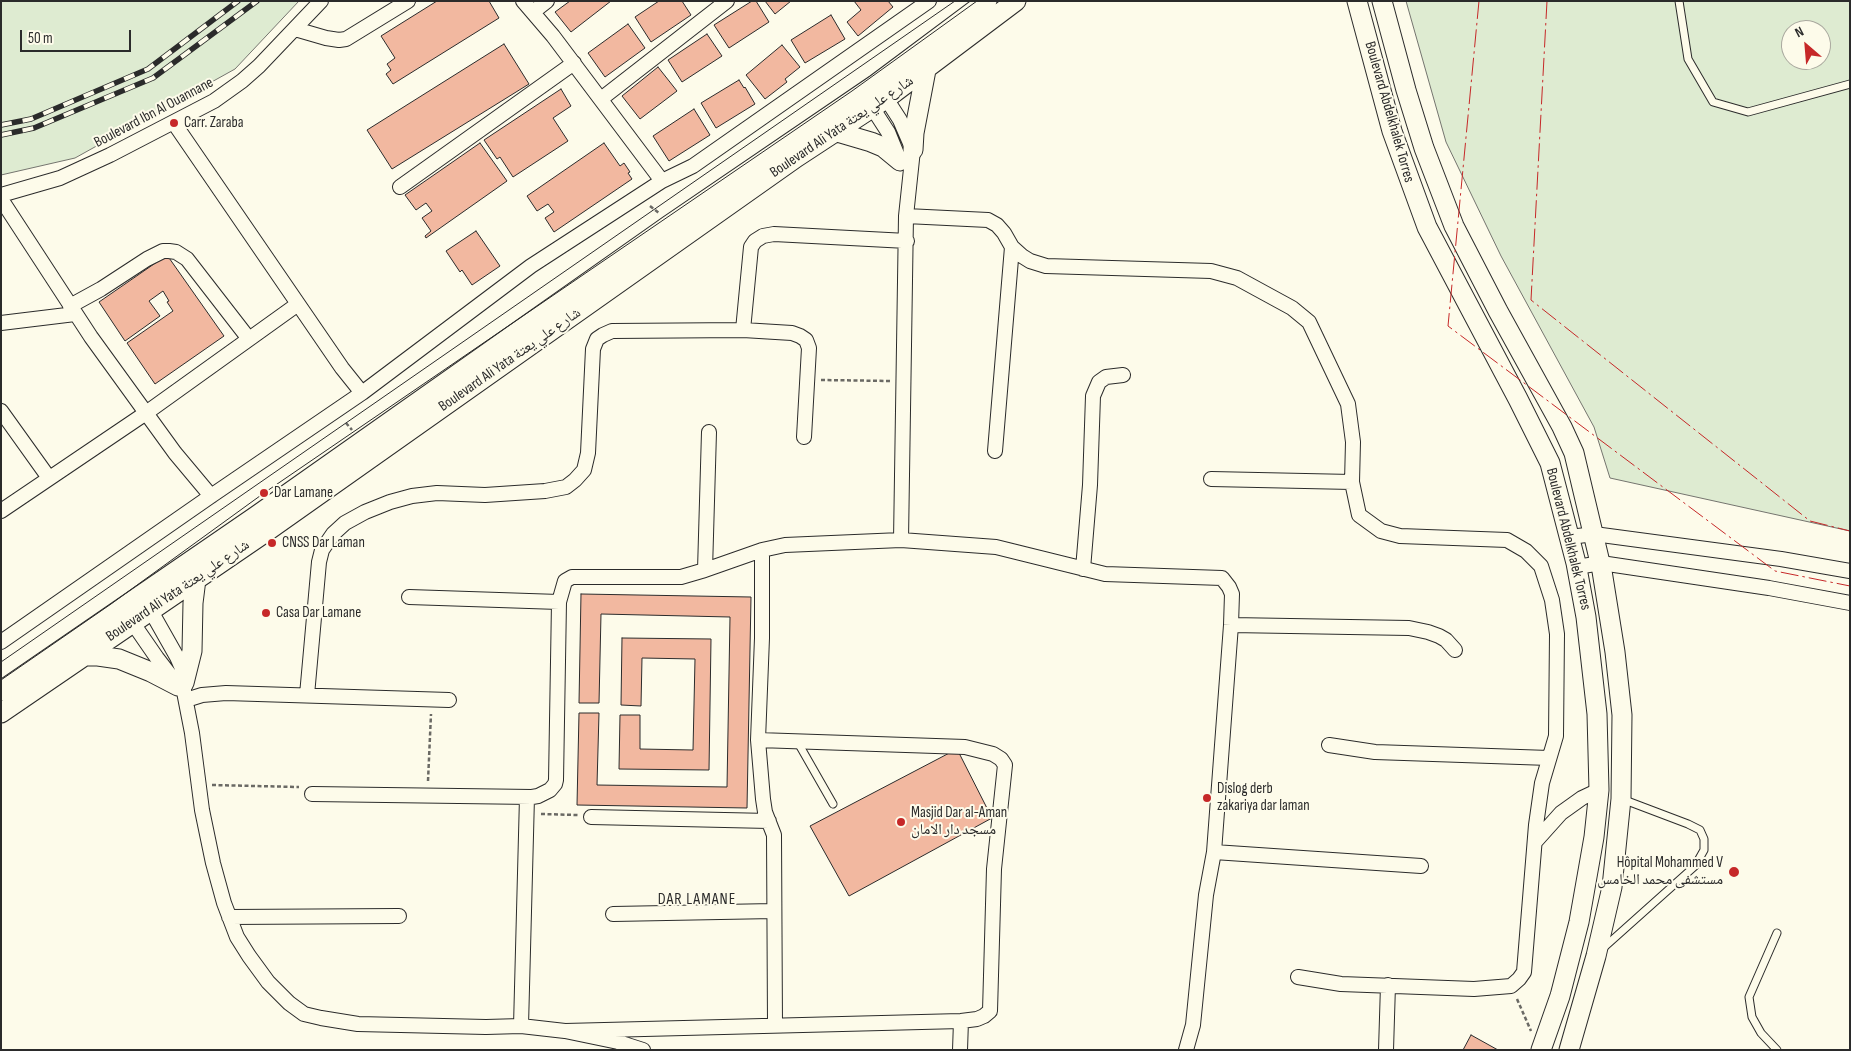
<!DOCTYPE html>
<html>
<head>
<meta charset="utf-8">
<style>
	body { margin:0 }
	#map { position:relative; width:1851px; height:1051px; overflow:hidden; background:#fdfbea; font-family:"Sofia Sans Condensed",sans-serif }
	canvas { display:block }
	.frame { position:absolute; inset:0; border:2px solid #2b2b2b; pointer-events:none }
	.north { position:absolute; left:1781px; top:20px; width:50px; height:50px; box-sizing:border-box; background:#fdfbea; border:1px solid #a9a89e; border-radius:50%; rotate:333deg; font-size:14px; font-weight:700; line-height:20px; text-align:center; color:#2b2b2b }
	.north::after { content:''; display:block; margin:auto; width:18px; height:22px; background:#c62828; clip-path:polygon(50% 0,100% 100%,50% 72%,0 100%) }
	.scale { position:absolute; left:20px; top:30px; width:111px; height:22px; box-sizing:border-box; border:2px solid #2b2b2b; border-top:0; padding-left:6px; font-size:15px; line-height:18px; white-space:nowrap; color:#2b2b2b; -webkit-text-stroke:4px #fdfbea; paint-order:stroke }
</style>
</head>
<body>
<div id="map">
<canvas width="1851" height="1051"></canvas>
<div class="frame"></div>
<div class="north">N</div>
<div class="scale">50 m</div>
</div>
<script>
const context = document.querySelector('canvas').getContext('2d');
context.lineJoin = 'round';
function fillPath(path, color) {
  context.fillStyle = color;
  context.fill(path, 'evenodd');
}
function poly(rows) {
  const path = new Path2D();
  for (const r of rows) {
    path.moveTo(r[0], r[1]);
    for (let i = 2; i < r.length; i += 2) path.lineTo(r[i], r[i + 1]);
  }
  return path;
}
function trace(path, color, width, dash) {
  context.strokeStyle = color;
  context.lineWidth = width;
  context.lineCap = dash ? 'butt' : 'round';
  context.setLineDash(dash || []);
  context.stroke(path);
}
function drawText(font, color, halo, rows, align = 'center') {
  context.font = font + ' "Sofia Sans Condensed","Noto Naskh Arabic",sans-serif';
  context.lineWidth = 4;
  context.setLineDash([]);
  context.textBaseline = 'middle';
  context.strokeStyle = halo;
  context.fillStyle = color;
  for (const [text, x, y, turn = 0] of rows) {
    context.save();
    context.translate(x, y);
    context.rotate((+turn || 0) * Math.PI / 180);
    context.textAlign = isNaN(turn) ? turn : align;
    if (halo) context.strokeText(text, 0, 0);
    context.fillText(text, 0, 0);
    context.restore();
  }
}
const green = poly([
	[1,1,299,1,235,69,75,158,1,175,1,1],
	[1406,1,1850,1,1850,531,1610,478,1594,427,1501,256,1446,142,1406,1],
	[1791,30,1821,30,1821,60,1791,60,1791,30]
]);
fillPath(green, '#deebd1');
trace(green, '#74746e', 1);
const building = poly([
	[437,1,489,1,499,18,393,84,386,74,391,70,387,64,395,58,381,36,437,1],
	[570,1,611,1,571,32,555,12,570,1],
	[659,1,682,1,691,15,651,42,635,17,659,1],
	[752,1,756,1,769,22,729,48,714,25,752,1],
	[765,1,791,1,775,14,765,1],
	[854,1,888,1,893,7,858,36,847,22,861,10,854,1],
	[831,15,845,39,805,63,791,40,831,15],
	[628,24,645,48,605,77,588,53,628,24],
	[707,34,722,56,682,82,668,60,707,34],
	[504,44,529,84,392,169,367,130,504,44],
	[782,45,800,67,785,79,787,82,765,99,746,75,782,45],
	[658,67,677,91,640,119,622,96,658,67],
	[739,80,744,88,745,87,755,104,716,128,701,103,739,80],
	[561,89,571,106,553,118,568,141,513,177,500,157,497,159,484,140,561,89],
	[694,109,710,135,669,161,653,136,694,109],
	[480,143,507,181,426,238,425,236,431,231,422,218,432,211,426,203,416,210,405,195,480,143],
	[604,143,620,166,624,163,630,172,628,173,632,179,554,232,545,218,554,212,548,204,537,211,527,196,604,143],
	[476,231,500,266,472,285,462,270,460,272,446,251,476,231],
	[167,255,224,336,155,384,127,343,173,311,167,302,169,301,163,291,149,301,160,316,125,341,99,302,167,255],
	[581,594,751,597,747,808,577,805,579,713,599,713,597,785,727,787,730,617,601,614,599,703,579,703,581,594],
	[622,638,711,639,709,770,619,769,620,715,640,715,640,749,693,750,695,659,642,658,641,706,621,705,622,638],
	[957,749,992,818,849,896,810,826,957,749],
	[1471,1035,1498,1050,1463,1050,1471,1035]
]);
fillPath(building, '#f2b8a0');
trace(building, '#2b2b2b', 1);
const lane = poly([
	[1679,1,1688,59,1713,102,1748,112,1850,84],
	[797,741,833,804],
	[1777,933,1749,997,1752,1017,1761,1033,1777,1050],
	[1601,950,1695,866,1704,850,1704,839,1700,830,1688,824,1622,799]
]);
const street = poly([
	[523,1,553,36,662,181],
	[533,12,547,1],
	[295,29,326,38,339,40,346,39,408,1],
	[882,92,900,120,913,150,906,216,901,540],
	[601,99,727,1],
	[868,101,888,132,899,159],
	[174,123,342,368,362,393],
	[400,187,574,63],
	[1,195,60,178,110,155,214,101,242,81,259,66,321,1],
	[1,199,91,337,175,453,211,496],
	[906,216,988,220,997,225,1004,233,1012,247,1022,256,1030,261,1046,266,1211,271,1237,278,1292,308,1309,322,1348,404,1353,442,1352,482,1359,515,1381,531,1400,536,1507,540,1526,551,1541,566,1552,600,1557,634,1556,736,1542,783,1536,825,1524,972,1519,979,1511,986,1474,989,1341,984,1298,977],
	[70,306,101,289,147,259,163,251,169,251,176,252,187,259,249,339],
	[1,323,75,314],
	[743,330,751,247,755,241,763,236,774,234,907,241],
	[1,411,49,478],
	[995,451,1012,247],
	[1211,479,1352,482],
	[1,511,146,413,298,304],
	[1570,537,1594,534,1781,559,1850,571],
	[762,550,762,638,758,740,763,799,765,812,774,835,775,1025],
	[1577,567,1601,563,1769,588,1850,603],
	[1083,569,1090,485,1093,396,1099,382,1106,377,1123,375],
	[705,570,709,432],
	[409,597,559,602],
	[147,604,177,657,184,673,184,692,192,733,202,810,213,863,224,903,237,937,249,956,268,982,289,1003,304,1014,321,1018,358,1024,486,1027,521,1026,565,1031,618,1042,643,1050],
	[128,616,157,658,177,684],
	[1231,625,1409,628,1428,632,1439,636,1446,640,1455,650],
	[1,642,211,496,362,393,531,266,662,181,693,166,929,1],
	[307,695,319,562,322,550,333,534,345,523,365,512,390,502,412,496,437,493,485,495,545,491,566,487,575,480,584,470,588,453,593,349,597,339,603,335,612,331,743,330,792,333,800,336,806,340,809,348,804,437],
	[186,700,202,695,226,693,449,700],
	[1329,745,1375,752,1549,758],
	[312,794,532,797,538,796,550,790,555,784,556,780,559,602,565,581,572,577,681,577,705,570,762,550,785,545,901,540,996,547,1105,574,1222,578,1229,587,1232,594,1231,625,1214,852,1206,895,1193,1025,1186,1050],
	[591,817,769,821],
	[1535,842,1561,813,1582,798,1599,790],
	[1214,852,1421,866],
	[613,914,774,911],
	[229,917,399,916],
	[521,1026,527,797],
	[565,1031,961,1021,977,1019,984,1016,990,1011,994,869,1005,765,1001,759,993,754,965,747,758,740],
	[960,1050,961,1021],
	[1386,1050,1388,985]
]);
const secondary = poly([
	[1357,1,1392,131,1427,227,1518,399,1550,463,1576,563,1586,617,1597,714,1599,790,1594,837,1579,922,1560,996,1541,1050],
	[1382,1,1406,90,1424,148,1454,226,1498,311,1562,427,1574,453,1602,571,1615,652,1622,715,1621,799,1612,887,1596,956,1569,1050],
	[837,132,871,142,883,147,900,161],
	[913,150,914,133,926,70],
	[84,656,98,656,119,659,151,672,178,686],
	[184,683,192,651,193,603,196,579],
	[1,691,256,516,669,225,876,84,987,1],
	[1,713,266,532,797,157,887,98,1016,1]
]);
trace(lane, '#2b2b2b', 9);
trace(street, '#2b2b2b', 16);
trace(secondary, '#2b2b2b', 21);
trace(poly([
	[650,206,659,213],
	[821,380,891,381],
	[346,423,352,430],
	[428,781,431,714],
	[212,785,299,787],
	[541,814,578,815],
	[1517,999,1531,1031]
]), '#6a6964', 2.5, [4, 2.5]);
trace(lane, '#fdfbea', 7);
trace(street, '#fdfbea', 14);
trace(secondary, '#fdfbea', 19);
trace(poly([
	[1,662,955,1],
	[1,680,111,604,264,493,852,91,977,1]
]), '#2b2b2b', 1);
const rail = poly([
	[1,125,31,119,148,69,238,1],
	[1,135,34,128,153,78,257,1]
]);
trace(rail, '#2b2b2b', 5.5);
trace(rail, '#fdfbea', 4, [11]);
trace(poly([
	[1479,1,1448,326,1775,571,1850,586],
	[1547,1,1531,300,1810,521,1850,531]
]), '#c62828', 1, [18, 4, 2.5, 4]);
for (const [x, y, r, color] of [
	[174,123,5,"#c62828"],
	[264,493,5,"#c62828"],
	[272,543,5,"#c62828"],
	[266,613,5,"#c62828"],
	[1207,798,5,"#c62828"],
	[901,822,5,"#c62828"],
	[1734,872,6,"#c62828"]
]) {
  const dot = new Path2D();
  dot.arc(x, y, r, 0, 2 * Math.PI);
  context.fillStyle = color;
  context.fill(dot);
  trace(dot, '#fdfbea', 2);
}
drawText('15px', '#2b2b2b', '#fdfbea', [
	["Boulevard Abdelkhalek Torres",1389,112,74],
	["Boulevard Ibn Al Ouannane",154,113,-28],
	["Boulevard Ali Yata شارع علي يعتة",842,127,-34],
	["Boulevard Ali Yata شارع علي يعتة",510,360,-35],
	["Boulevard Abdelkhalek Torres",1568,539,76],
	["Boulevard Ali Yata شارع علي يعتة",178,591,-34]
]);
drawText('15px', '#2b2b2b', '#fdfbea', [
	["Carr. Zaraba",184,123],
	["Dar Lamane",274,493],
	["CNSS Dar Laman",282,543],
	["Casa Dar Lamane",276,613],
	["Dislog derb",1217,789],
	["zakariya dar laman",1217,806],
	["Masjid Dar al-Aman",911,813],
	["مسجد دار الامان",911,830],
	["Hôpital Mohammed V",1723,863,"right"],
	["مستشفى محمد الخامس",1723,880,"right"]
], 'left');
context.letterSpacing = '1px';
drawText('16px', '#2b2b2b', '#fdfbea', [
	["DAR LAMANE",697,900]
]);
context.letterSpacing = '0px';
</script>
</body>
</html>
